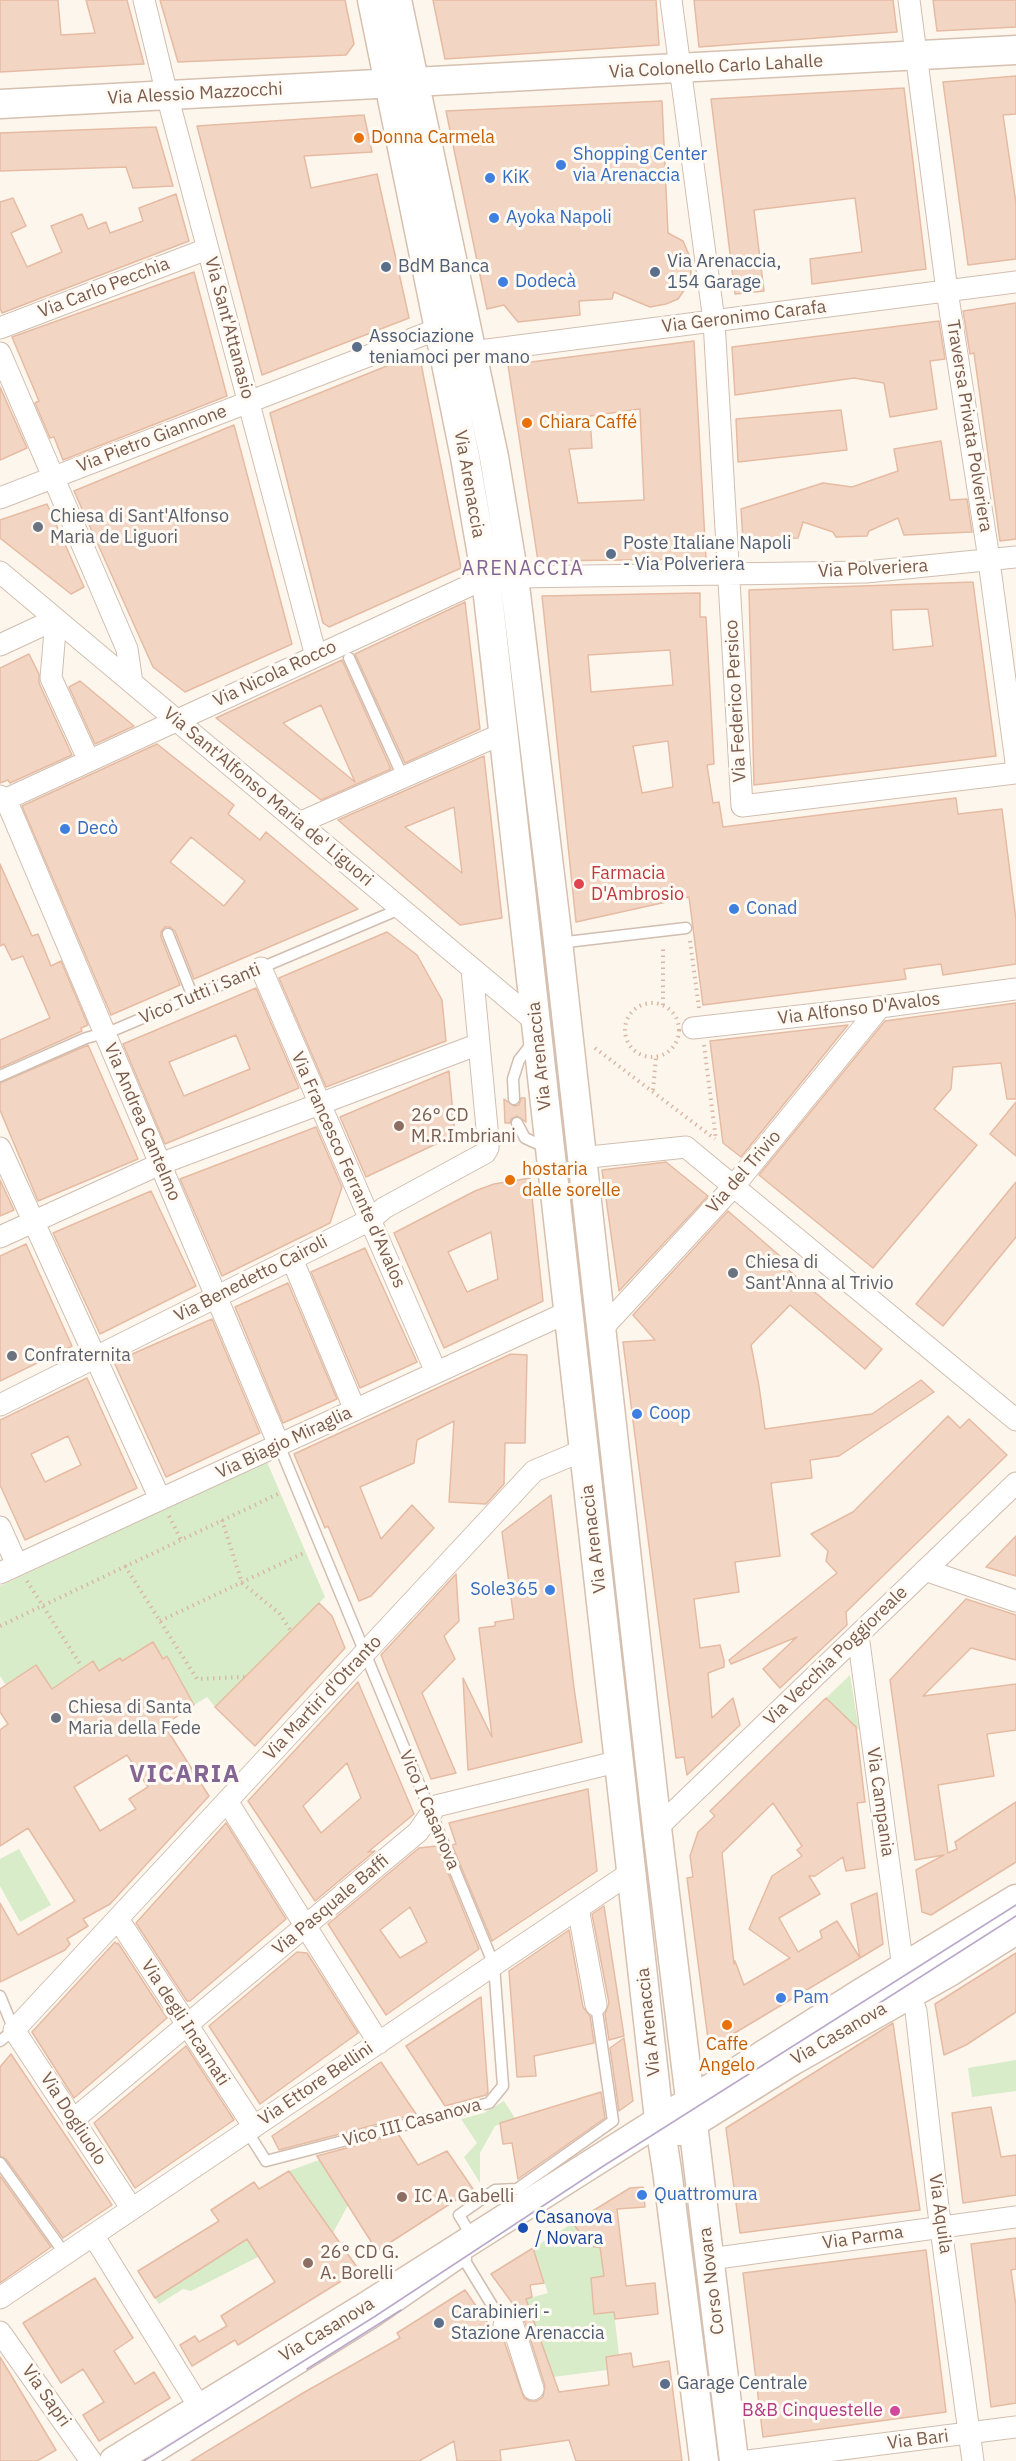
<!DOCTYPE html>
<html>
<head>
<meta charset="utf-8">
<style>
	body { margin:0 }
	canvas { display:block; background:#fdf6ec }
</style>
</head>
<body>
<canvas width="1016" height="2461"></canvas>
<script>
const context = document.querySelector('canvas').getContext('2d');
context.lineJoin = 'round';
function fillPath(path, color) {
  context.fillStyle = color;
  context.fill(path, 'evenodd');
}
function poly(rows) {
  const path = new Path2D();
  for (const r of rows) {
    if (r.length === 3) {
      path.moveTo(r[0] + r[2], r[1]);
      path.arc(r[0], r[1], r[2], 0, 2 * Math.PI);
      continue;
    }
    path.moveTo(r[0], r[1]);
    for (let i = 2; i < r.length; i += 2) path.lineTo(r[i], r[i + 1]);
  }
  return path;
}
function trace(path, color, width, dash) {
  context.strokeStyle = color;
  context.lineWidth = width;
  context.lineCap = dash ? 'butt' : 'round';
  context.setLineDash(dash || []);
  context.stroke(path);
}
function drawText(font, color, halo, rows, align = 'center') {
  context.font = font + ' "IBM Plex Sans",sans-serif';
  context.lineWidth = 6;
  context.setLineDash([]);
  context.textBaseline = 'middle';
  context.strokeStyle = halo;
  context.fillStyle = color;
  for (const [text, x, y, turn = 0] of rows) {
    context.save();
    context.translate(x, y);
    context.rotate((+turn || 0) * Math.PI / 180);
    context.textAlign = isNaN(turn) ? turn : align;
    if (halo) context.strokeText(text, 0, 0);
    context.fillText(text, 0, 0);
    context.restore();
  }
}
fillPath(poly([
	[267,1462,325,1597,215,1707,207,1697,194,1705,167,1657,163,1659,153,1642,122,1661,119,1658,99,1671,92,1661,52,1689,6,1685,0,1676,0,1586],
	[850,1675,859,1730,826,1698],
	[19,1849,51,1905,20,1922,0,1886,0,1859],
	[1016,2060,1016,2091,972,2097,968,2068],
	[504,2101,515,2118,495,2126,480,2153,480,2183,464,2157,477,2143,461,2119,484,2113],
	[319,2160,348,2205,333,2233,289,2171],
	[573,2223,582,2236,591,2238,594,2247,600,2247,604,2276,591,2278,594,2314,614,2312,619,2355,606,2357,607,2370,553,2377,526,2299,548,2293,533,2248],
	[266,2227,275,2240,258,2257,191,2291,183,2289,159,2304,155,2298]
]), '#d8ecc9');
const building = poly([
	[0,0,58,0,61,35,95,33,86,0,127,0,144,64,0,72,0,0],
	[160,0,345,0,354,44,346,55,178,62,160,0],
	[433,0,656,0,659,45,445,59,433,0],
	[694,0,893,0,897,32,699,47,694,0],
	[933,0,1016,0,1016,27,937,31,933,0],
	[1016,76,1016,114,1003,115,1016,203,1016,259,968,265,943,82,1016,76],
	[904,88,926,269,812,284,810,259,862,252,855,198,754,210,764,291,735,294,711,99,904,88],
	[662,101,668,233,683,241,690,257,691,273,685,289,678,299,666,304,650,307,614,292,612,299,579,301,580,315,518,322,504,305,487,309,446,111,662,101],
	[364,115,372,152,304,156,311,188,377,174,409,318,262,375,197,126,364,115],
	[156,127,173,186,133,188,126,167,0,171,0,133,156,127],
	[176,194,189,241,2,313,0,308,0,202,13,198,26,226,11,233,27,267,62,252,51,226,82,214,88,229,106,222,110,233,143,221,139,208,176,194],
	[194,272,227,396,63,460,54,437,50,438,35,403,39,401,12,337,194,272],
	[1016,303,1016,539,1000,541,974,353,970,354,963,311,1016,303],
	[939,321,945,359,930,361,937,409,890,417,884,383,854,378,735,395,732,347,939,321],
	[694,341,706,559,538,561,508,365,694,341],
	[640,409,644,500,578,503,569,449,592,448,590,416,640,409],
	[419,353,461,568,329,627,323,623,270,413,419,353],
	[0,387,27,448,0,460,0,387],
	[841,410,847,450,738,462,736,419,841,410],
	[234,425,292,644,185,692,153,667,74,491,234,425],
	[941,441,950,500,967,499,972,532,904,535,898,518,869,531,867,536,836,537,833,532,803,522,798,538,743,540,741,509,823,483,852,487,898,471,894,449,941,441],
	[47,504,84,587,71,594,0,538,0,520,47,504],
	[973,582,996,756,754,785,749,590,973,582],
	[928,609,933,646,893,650,891,610,928,609],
	[700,593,700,617,706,617,714,764,707,765,713,803,719,802,723,827,956,798,958,814,1002,809,1016,920,1016,964,943,975,941,964,904,969,906,979,703,1005,689,897,576,922,542,596,700,593],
	[670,650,673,685,591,692,588,655,670,650],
	[668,741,673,787,642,793,633,746,668,741],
	[465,602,480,729,405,763,355,654,465,602],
	[29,654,39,674,39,683,72,755,10,783,8,780,0,783,0,668,29,654],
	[342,660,391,769,321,800,216,718,342,660],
	[321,705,355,782,283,723,321,705],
	[80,681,134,726,95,744,69,687,80,681],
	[157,744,234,805,228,814,260,840,266,832,358,909,194,979,175,931,170,927,165,927,161,932,161,937,180,985,111,1015,22,806,157,744],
	[191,837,245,881,224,906,170,862,191,837],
	[484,756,502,918,460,925,338,820,484,756],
	[454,807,462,873,405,827,454,807],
	[0,864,32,936,38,934,51,966,61,961,88,1025,81,1028,82,1031,0,1068,0,1040,50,1018,23,956,12,960,4,944,0,946,0,864],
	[387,932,417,955,442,1000,446,1041,326,1087,279,978,387,932],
	[256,988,299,1088,165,1144,123,1044,256,988],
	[236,1035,250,1069,184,1096,169,1062,236,1035],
	[1016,1003,1016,1099,1007,1099,1001,1063,953,1067,951,1089,934,1109,977,1145,873,1268,759,1175,885,1021,1016,1003],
	[848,1025,741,1157,723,1143,710,1041,848,1025],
	[88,1045,138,1159,38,1201,0,1110,0,1083,88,1045],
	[449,1071,455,1135,366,1177,340,1117,449,1071],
	[521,1098,525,1098,526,1122,517,1116,511,1119,510,1123,505,1123,504,1099,514,1106,519,1105,521,1098],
	[1016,1102,1016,1156,990,1134,1016,1102],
	[316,1127,342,1187,330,1223,222,1276,180,1179,316,1127],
	[666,1162,708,1196,619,1291,602,1170,666,1162],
	[530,1178,543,1301,444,1348,394,1233,475,1191,494,1184,530,1178],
	[491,1232,498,1279,467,1292,448,1252,491,1232],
	[0,1180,14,1210,0,1216,0,1180],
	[1016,1182,1016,1237,943,1326,916,1304,1016,1182],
	[151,1191,196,1286,100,1334,53,1233,151,1191],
	[728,1211,788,1263,785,1267,882,1349,865,1369,790,1305,751,1345,759,1386,765,1429,872,1414,921,1380,934,1392,839,1456,810,1460,812,1478,771,1483,780,1556,735,1562,739,1592,694,1599,700,1648,720,1645,724,1661,724,1667,708,1673,712,1718,733,1698,740,1725,687,1775,684,1757,676,1758,623,1342,655,1340,633,1315,728,1211],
	[26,1244,72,1346,0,1381,0,1256,26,1244],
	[365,1248,417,1362,360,1388,311,1272,365,1248],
	[288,1283,337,1399,283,1423,235,1307,288,1283],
	[212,1319,260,1433,166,1477,114,1362,212,1319],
	[511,1354,527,1355,525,1443,505,1443,504,1484,486,1504,449,1502,454,1421,417,1440,414,1463,360,1487,381,1539,412,1505,434,1528,371,1596,359,1601,328,1526,325,1528,294,1454,511,1354],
	[87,1378,137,1488,25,1540,0,1485,0,1420,87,1378],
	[68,1436,81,1465,45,1482,31,1454,68,1436],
	[948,1416,960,1428,969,1419,1007,1455,846,1612,847,1625,780,1688,763,1669,797,1637,731,1664,729,1660,837,1573,826,1561,828,1551,811,1534,853,1512,948,1416],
	[551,1495,574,1688,582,1742,468,1770,463,1678,492,1737,479,1628,495,1626,495,1622,514,1619,502,1532,551,1495],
	[1016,1536,1016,1576,986,1567,1016,1536],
	[456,1574,459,1621,444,1636,455,1659,422,1693,456,1773,431,1779,381,1655,456,1574],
	[966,1599,1016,1615,1016,1660,971,1648,923,1696,1016,1684,1016,1730,987,1734,994,1776,938,1785,948,1853,957,1849,955,1842,1016,1802,1016,1862,931,1915,922,1912,916,1870,944,1855,915,1860,890,1680,966,1599],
	[319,1603,332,1616,345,1648,255,1746,215,1707,319,1603],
	[153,1642,163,1659,167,1656,194,1705,164,1725,209,1796,110,1904,83,1919,88,1926,67,1939,70,1944,65,1950,0,1982,0,1903,18,1935,75,1901,28,1828,0,1846,0,1730,8,1724,0,1712,0,1689,36,1665,52,1689,93,1661,99,1671,120,1658,122,1661,153,1642],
	[127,1755,148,1787,129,1799,136,1809,100,1831,74,1787,127,1755],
	[358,1682,414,1814,368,1852,375,1851,315,1901,248,1801,358,1682],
	[347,1763,361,1798,321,1833,303,1806,347,1763],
	[826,1698,856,1727,865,1802,857,1803,865,1868,846,1871,843,1857,815,1876,809,1876,820,1894,779,1918,798,1952,822,1938,820,1931,837,1921,860,1958,723,2040,708,2039,687,1878,693,1877,690,1856,698,1832,715,1816,710,1811,826,1698],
	[773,1803,802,1846,797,1850,802,1856,772,1876,749,1929,790,1958,744,1985,735,1961,734,1964,722,1853,773,1803],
	[588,1789,597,1871,492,1941,452,1845,456,1844,449,1823,588,1789],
	[226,1823,286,1919,190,2001,187,2001,136,1923,226,1823],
	[437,1846,479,1949,386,2015,328,1924,419,1848,437,1846],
	[410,1907,427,1942,400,1958,380,1930,410,1907],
	[877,1893,883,1944,860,1958,851,1904,877,1893],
	[604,1906,624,2036,609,2040,605,2014,609,2003,592,1914,604,1906],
	[569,1930,583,2007,590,2016,594,2043,534,2056,536,2076,517,2077,509,1971,569,1930],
	[115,1942,117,1944,118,1943,167,2018,74,2098,32,2032,115,1942],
	[297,1952,307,1953,358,2033,260,2104,209,2026,297,1952],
	[1016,1953,1016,2012,966,2045,944,2055,935,2004,1016,1953],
	[481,1997,488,2092,486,2095,445,2106,406,2046,481,1997],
	[893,2023,920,2210,740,2233,726,2128,893,2023],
	[624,2038,633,2101,619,2111,610,2048,624,2038],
	[186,2046,234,2120,135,2188,94,2123,186,2046],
	[11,2054,112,2205,63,2238,6,2159,0,2156,0,2067,11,2054],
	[381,2062,416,2114,279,2150,272,2136,381,2062],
	[601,2092,605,2118,518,2179,512,2143,503,2144,500,2123,601,2092],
	[991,2107,1001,2157,1016,2155,1016,2195,963,2203,952,2113,991,2107],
	[398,2134,418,2165,447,2151,473,2189,377,2251,317,2156,398,2134],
	[289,2171,359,2270,238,2345,235,2340,192,2366,180,2345,195,2336,199,2342,227,2326,221,2316,275,2282,247,2239,155,2298,138,2271,219,2221,211,2210,254,2182,259,2189,289,2171],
	[0,2176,51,2247,0,2283,0,2176],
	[643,2187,645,2207,617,2209,626,2286,655,2283,658,2314,615,2319,614,2312,594,2314,591,2278,604,2276,600,2247,594,2247,591,2238,582,2236,573,2223,630,2188,643,2187],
	[1016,2238,1016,2269,1011,2270,1016,2306,1016,2403,991,2407,971,2244,1016,2238],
	[533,2248,544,2283,530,2285,532,2297,526,2299,559,2392,609,2385,606,2357,631,2353,633,2367,669,2361,682,2461,576,2461,569,2440,500,2450,501,2461,457,2461,454,2441,419,2461,191,2461,303,2393,400,2338,397,2333,465,2290,496,2335,503,2338,524,2398,530,2401,537,2401,543,2397,545,2386,525,2322,522,2317,515,2313,513,2304,491,2274,533,2248],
	[926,2250,946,2412,763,2437,743,2273,926,2250],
	[95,2278,133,2338,114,2351,135,2384,154,2372,170,2398,99,2441,83,2415,104,2402,83,2369,61,2383,23,2323,95,2278],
	[0,2357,56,2450,37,2461,0,2461,0,2357]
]);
fillPath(building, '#f3d5c3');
trace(building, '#e6bba3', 1.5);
const lane = poly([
	[349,658,403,777],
	[168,934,193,997],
	[558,943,686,928],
	[0,1076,86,1038,112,1031,400,909],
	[514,1099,513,1079,519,1060,533,1042],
	[517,1123,525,1138,547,1148],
	[0,1996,14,2030,0,2041],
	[247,2131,266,2161,489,2103,503,2086,494,1965,279,1445],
	[0,2163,65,2254],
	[472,2237,459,2215,495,2190,517,2189,613,2121,596,2005],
	[462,2256,504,2325],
	[151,2461,376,2321,466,2259]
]);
const street = poly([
	[144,0,167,95,316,656],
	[671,0,714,321,742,806,1016,773],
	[909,0,947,291,987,546,1016,762],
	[0,328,207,249],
	[472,352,1016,282],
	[0,353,127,649,132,683],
	[0,498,438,329],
	[0,572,536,1022],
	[514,577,866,572,1016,557],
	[56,619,51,678,89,761],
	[0,645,56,619],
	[0,796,6,800,13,816,279,1445],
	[0,802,486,578],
	[299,823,504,733],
	[261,968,436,1372],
	[693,1028,880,1007,1016,989],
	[0,1148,160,1499],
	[580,1158,686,1147,1016,1420],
	[0,1237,160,1164,479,1044],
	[292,1259,355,1410],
	[600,1331,733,1187,880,1007],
	[0,1405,370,1220,384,1208,485,1153,488,1148,488,1139,472,969],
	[0,1527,17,1565],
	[925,1570,1016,1601],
	[0,1573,568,1312],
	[858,1635,903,1968,905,1981,916,2011,938,2207,973,2461],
	[227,1801,379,2043],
	[657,1828,1016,1483],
	[578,1908,596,2005],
	[118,1919,254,2127],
	[73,2120,418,1832,436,1806,620,1761],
	[132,2209,14,2030,534,1471,584,1450],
	[93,2235,200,2408],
	[710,2259,1016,2217],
	[0,2298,633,1871],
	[504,2325,513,2326,533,2389],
	[0,2332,91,2461],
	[748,2461,1016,2427]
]);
const secondary = poly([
	[372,0,465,457,486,578,659,2119,667,2170,704,2461],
	[397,0,494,457,514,577,557,933,657,1828,734,2461],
	[0,104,1016,50],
	[680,2131,792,2061,951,1971,1016,1930],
	[114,2461,367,2306,861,1993,1016,1899]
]);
trace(lane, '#d1beb0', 13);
trace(street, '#d1beb0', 23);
trace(secondary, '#d6c0b0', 31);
trace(poly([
	[690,941,699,1008],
	[652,1030,27],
	[663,1005,663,946],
	[704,1045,716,1140],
	[595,1048,715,1139],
	[653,1090,656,1057],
	[169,1516,181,1540],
	[222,1520,242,1583,279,1613,291,1631],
	[125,1566,197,1679,246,1677],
	[27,1581,80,1664],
	[160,1621,306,1552],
	[0,1626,280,1493]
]), '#d9b8a5', 4, [1.5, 4.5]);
trace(lane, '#fff', 10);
trace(street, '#fff', 21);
trace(secondary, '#fff', 28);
trace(poly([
	[878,2004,1016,1916],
	[307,2369,401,2310],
	[144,2461,374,2317,605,2165,1016,1905]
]), '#b9a8c9', 1.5);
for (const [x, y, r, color] of [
	[359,138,6,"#e8710a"],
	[561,165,6,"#3f7fe0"],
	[490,178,6,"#3f7fe0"],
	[494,218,6,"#3f7fe0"],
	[386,267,6,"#5c6f8a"],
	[655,272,6,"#5c6f8a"],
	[503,282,6,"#3f7fe0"],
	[357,347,6,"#5c6f8a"],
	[527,423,6,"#e8710a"],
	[38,527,6,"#6b7280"],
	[611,554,6,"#5c6f8a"],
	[65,829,6,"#3f7fe0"],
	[579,884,6,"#e0444e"],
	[734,909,6,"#3f7fe0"],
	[399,1126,6,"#8d6e63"],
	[510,1180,6,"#e8710a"],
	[733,1273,6,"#6b7280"],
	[12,1356,6,"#6b7280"],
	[637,1414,6,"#3f7fe0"],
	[550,1590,6,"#3f7fe0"],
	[56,1718,6,"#6b7280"],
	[781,1998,6,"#3f7fe0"],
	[727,2025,6,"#e8710a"],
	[642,2195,6,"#3f7fe0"],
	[402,2197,6,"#8d6e63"],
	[523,2228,6,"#1a4fb4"],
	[308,2263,6,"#8d6e63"],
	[439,2323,6,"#5c6f8a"],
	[665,2384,6,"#5c6f8a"],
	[895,2411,6,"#d1479c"]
]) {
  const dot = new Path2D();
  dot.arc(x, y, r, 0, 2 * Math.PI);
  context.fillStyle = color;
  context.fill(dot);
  trace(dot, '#fffaf3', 2);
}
drawText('18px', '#7a5c4d', '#fffaf3', [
	["Via Colonello Carlo Lahalle",716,67,-3],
	["Via Alessio Mazzocchi",195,94,-3],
	["Via Carlo Pecchia",104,288,-21],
	["Via Geronimo Carafa",744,317,-7],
	["Via Sant'Attanasio",229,328,75],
	["Traversa Privata Polveriera",969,426,81],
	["Via Pietro Giannone",152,439,-21],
	["Via Arenaccia",469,484,80],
	["Via Polveriera",873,569,-3],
	["Via Nicola Rocco",275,674,-25],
	["Via Federico Persico",736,701,-93],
	["Via Sant'Alfonso Maria de' Liguori",268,797,40],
	["Vico Tutti i Santi",200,994,-23],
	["Via Alfonso D'Avalos",859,1009,-7],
	["Via Arenaccia",540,1056,-96],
	["Via Andrea Cantelmo",142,1122,67],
	["Via Francesco Ferrante d'Avalos",348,1170,66],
	["Via del Trivio",744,1172,-49],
	["Via Benedetto Cairoli",251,1279,-27],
	["Via Biagio Miraglia",284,1443,-25],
	["Via Arenaccia",594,1539,-97],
	["Via Vecchia Poggioreale",836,1656,-44],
	["Via Martiri d'Otranto",323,1698,-47],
	["Via Campania",880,1802,82],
	["Vico I Casanova",429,1810,67],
	["Via Pasquale Baffi",331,1905,-40],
	["Via Arenaccia",649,2022,-96],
	["Via degli Incarnati",185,2023,57],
	["Via Casanova",839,2034,-30],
	["Via Ettore Bellini",316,2084,-34],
	["Via Dogliuolo",73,2119,57],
	["Vico III Casanova",412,2123,-15],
	["Via Aquila",940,2214,82],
	["Via Parma",863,2238,-8],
	["Corso Novara",712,2281,-97],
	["Via Casanova",327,2330,-31],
	["Via Sapri",46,2396,55],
	["Via Bari",918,2440,-7]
]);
drawText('18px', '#c56008', '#fffaf3', [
	["Donna Carmela",371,138],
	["Chiara Caffé",539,423],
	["hostaria",522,1170],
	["dalle sorelle",522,1191],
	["Caffe",727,2045,"center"],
	["Angelo",727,2066,"center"]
], 'left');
drawText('18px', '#366cbe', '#fffaf3', [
	["Shopping Center",573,155],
	["via Arenaccia",573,176],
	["KiK",502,178],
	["Ayoka Napoli",506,218],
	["Dodecà",515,282],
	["Decò",77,829],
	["Conad",746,909],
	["Coop",649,1414],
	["Sole365",538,1590,"right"],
	["Pam",793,1998],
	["Quattromura",654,2195]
], 'left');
drawText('18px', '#4e5e75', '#fffaf3', [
	["Via Arenaccia,",667,262],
	["154 Garage",667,283],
	["BdM Banca",398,267],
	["Associazione",369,337],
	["teniamoci per mano",369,358],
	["Poste Italiane Napoli",623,544],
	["- Via Polveriera",623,565],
	["Carabinieri -",451,2313],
	["Stazione Arenaccia",451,2334],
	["Garage Centrale",677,2384]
], 'left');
drawText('18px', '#5b616d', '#fffaf3', [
	["Chiesa di Sant'Alfonso",50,517],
	["Maria de Liguori",50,538],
	["Chiesa di",745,1263],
	["Sant'Anna al Trivio",745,1284],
	["Confraternita",24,1356],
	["Chiesa di Santa",68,1708],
	["Maria della Fede",68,1729]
], 'left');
drawText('18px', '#be3a42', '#fffaf3', [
	["Farmacia",591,874],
	["D'Ambrosio",591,895]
], 'left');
drawText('18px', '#785e54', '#fffaf3', [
	["26° CD",411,1116],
	["M.R.Imbriani",411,1137],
	["IC A. Gabelli",414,2197],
	["26° CD G.",320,2253],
	["A. Borelli",320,2274]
], 'left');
drawText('18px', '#164399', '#fffaf3', [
	["Casanova",535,2218],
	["/ Novara",535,2239]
], 'left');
drawText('18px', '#b23c85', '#fffaf3', [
	["B&B Cinquestelle",883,2411]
], 'right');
context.letterSpacing = '1.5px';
drawText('20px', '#846695', '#fffaf3', [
	["ARENACCIA",523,569]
]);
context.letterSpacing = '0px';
context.letterSpacing = '1.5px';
drawText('bold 24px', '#846695', '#fffaf3', [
	["VICARIA",185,1775]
]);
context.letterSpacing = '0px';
</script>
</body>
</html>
